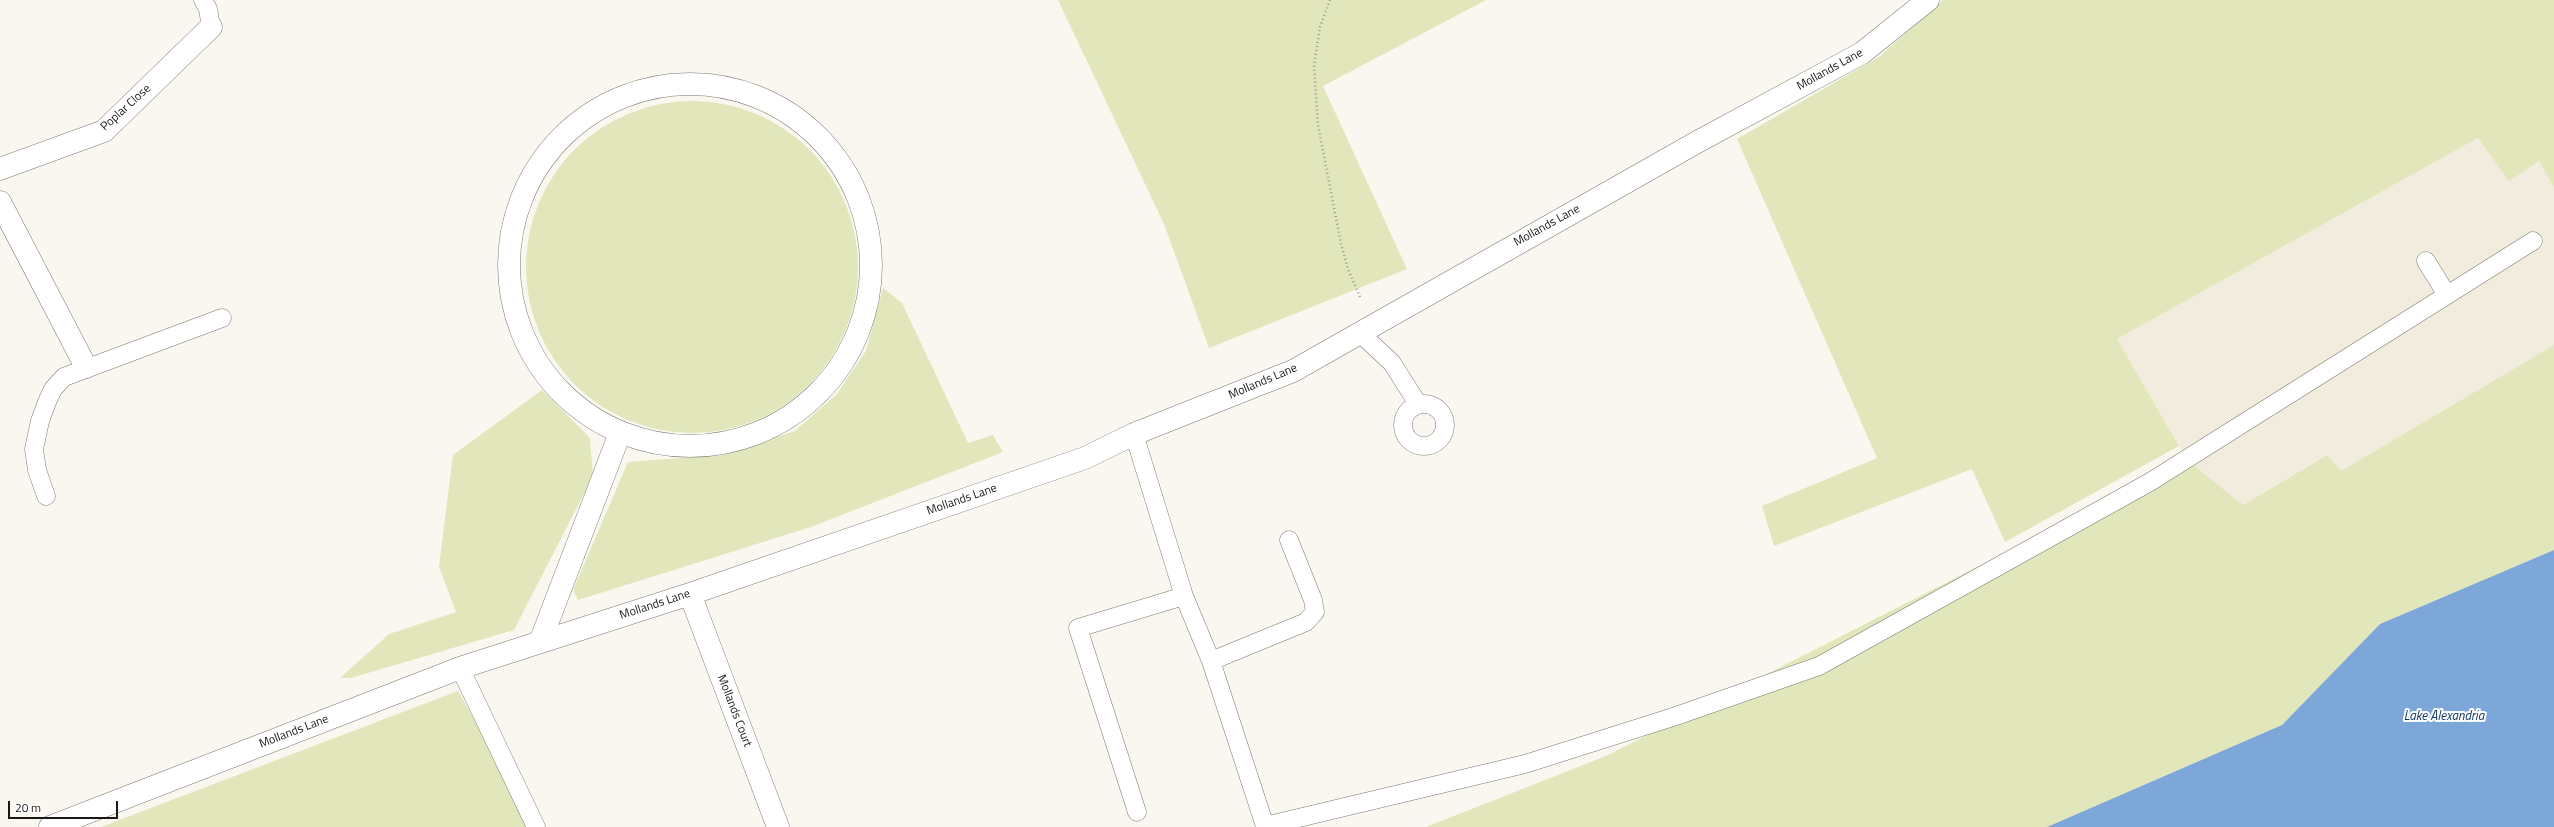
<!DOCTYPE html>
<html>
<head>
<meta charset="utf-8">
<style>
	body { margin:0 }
	#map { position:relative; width:2554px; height:827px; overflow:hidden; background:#f9f7ef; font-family:"Titillium Web",sans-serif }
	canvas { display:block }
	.scale { position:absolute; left:8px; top:801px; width:110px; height:18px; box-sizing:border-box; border:2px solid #181815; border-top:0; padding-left:5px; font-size:12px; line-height:14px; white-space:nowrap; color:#181815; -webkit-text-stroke:3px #fff; paint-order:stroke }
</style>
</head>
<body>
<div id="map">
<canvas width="2554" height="827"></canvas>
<div class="scale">20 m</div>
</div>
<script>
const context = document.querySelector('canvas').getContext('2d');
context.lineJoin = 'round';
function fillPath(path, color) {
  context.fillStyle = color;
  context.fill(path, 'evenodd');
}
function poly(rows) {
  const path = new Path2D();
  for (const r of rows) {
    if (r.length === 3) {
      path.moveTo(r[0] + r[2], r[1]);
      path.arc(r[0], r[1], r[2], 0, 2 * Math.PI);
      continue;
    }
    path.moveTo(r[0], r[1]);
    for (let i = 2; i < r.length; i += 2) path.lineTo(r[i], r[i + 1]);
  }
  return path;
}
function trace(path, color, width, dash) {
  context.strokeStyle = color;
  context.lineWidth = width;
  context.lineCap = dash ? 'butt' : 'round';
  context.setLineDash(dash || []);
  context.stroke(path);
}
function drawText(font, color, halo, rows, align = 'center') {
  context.font = font + ' "Titillium Web",sans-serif';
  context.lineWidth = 4;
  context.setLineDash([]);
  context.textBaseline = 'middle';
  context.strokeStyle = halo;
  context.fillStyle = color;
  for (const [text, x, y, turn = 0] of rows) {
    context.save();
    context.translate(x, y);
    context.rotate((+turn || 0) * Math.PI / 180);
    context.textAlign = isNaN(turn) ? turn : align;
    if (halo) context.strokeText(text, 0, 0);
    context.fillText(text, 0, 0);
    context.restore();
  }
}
fillPath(poly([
	[2478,138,2509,180,2539,161,2554,187,2554,345,2341,471,2326,455,2243,505,2187,460,2117,339]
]), '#f1ecdd');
fillPath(poly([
	[1058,0,1486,0,1323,86,1407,269,1209,348,1164,224],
	[1943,0,2554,0,2554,187,2539,161,2509,181,2478,138,2117,339,2179,446,2005,542,1972,469,1774,546,1762,506,1877,458,1737,139,1879,57],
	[692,267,166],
	[883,288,902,303,968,443,993,435,1003,452,811,527,578,600,573,590,628,462,721,455,795,431,837,394,866,351],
	[2554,345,2554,550,2380,624,2282,725,2047,827,1426,827,1606,756,2187,460,2243,505,2327,455,2341,471],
	[542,390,590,438,593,476,514,630,351,678,340,678,389,634,456,612,439,567,453,455],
	[458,691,535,827,101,827]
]), '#e1e7ba');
fillPath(poly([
	[2554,550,2554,827,2047,827,2282,725,2380,624]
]), '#7da7d8');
const lane = poly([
	[203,0,208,9,211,27],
	[2426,261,2447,295],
	[1360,333,1392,363,1418,404],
	[1424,425,21],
	[1134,434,1184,596,1211,661,1265,826,1525,764,1673,717,1819,666,2150,482,2533,241],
	[46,496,37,470,34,449,40,421,47,402,53,389,64,377,222,318],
	[1211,661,1306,622,1315,612,1313,600,1289,540],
	[460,668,536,827],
	[1137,812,1078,628,1184,596]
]);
const street = poly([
	[690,265,181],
	[0,169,104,131,211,27],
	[0,202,86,367],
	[690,594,778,827],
	[540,642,620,433],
	[50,827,460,668,690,594,1085,458,1134,434,1293,371,1699,141,1862,53,1928,0]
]);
trace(lane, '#7b7972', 19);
trace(street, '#7b7972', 23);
trace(poly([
	[1330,0,1320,27,1314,65,1318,125,1341,244,1348,269,1360,297]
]), '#9a9993', 2.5, [1, 3]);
trace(lane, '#fff', 18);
trace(street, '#fff', 22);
drawText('12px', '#181815', '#fff', [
	["Mollands Lane",1830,70,-29],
	["Poplar Close",126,108,-42],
	["Mollands Lane",1547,226,-29],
	["Mollands Lane",1263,382,-23],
	["Mollands Lane",962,500,-19],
	["Mollands Lane",655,605,-18],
	["Mollands Court",734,711,69],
	["Mollands Lane",294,732,-21]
]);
drawText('italic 13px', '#0f3b68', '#fff', [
	["Lake Alexandria",2444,717]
]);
</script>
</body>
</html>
